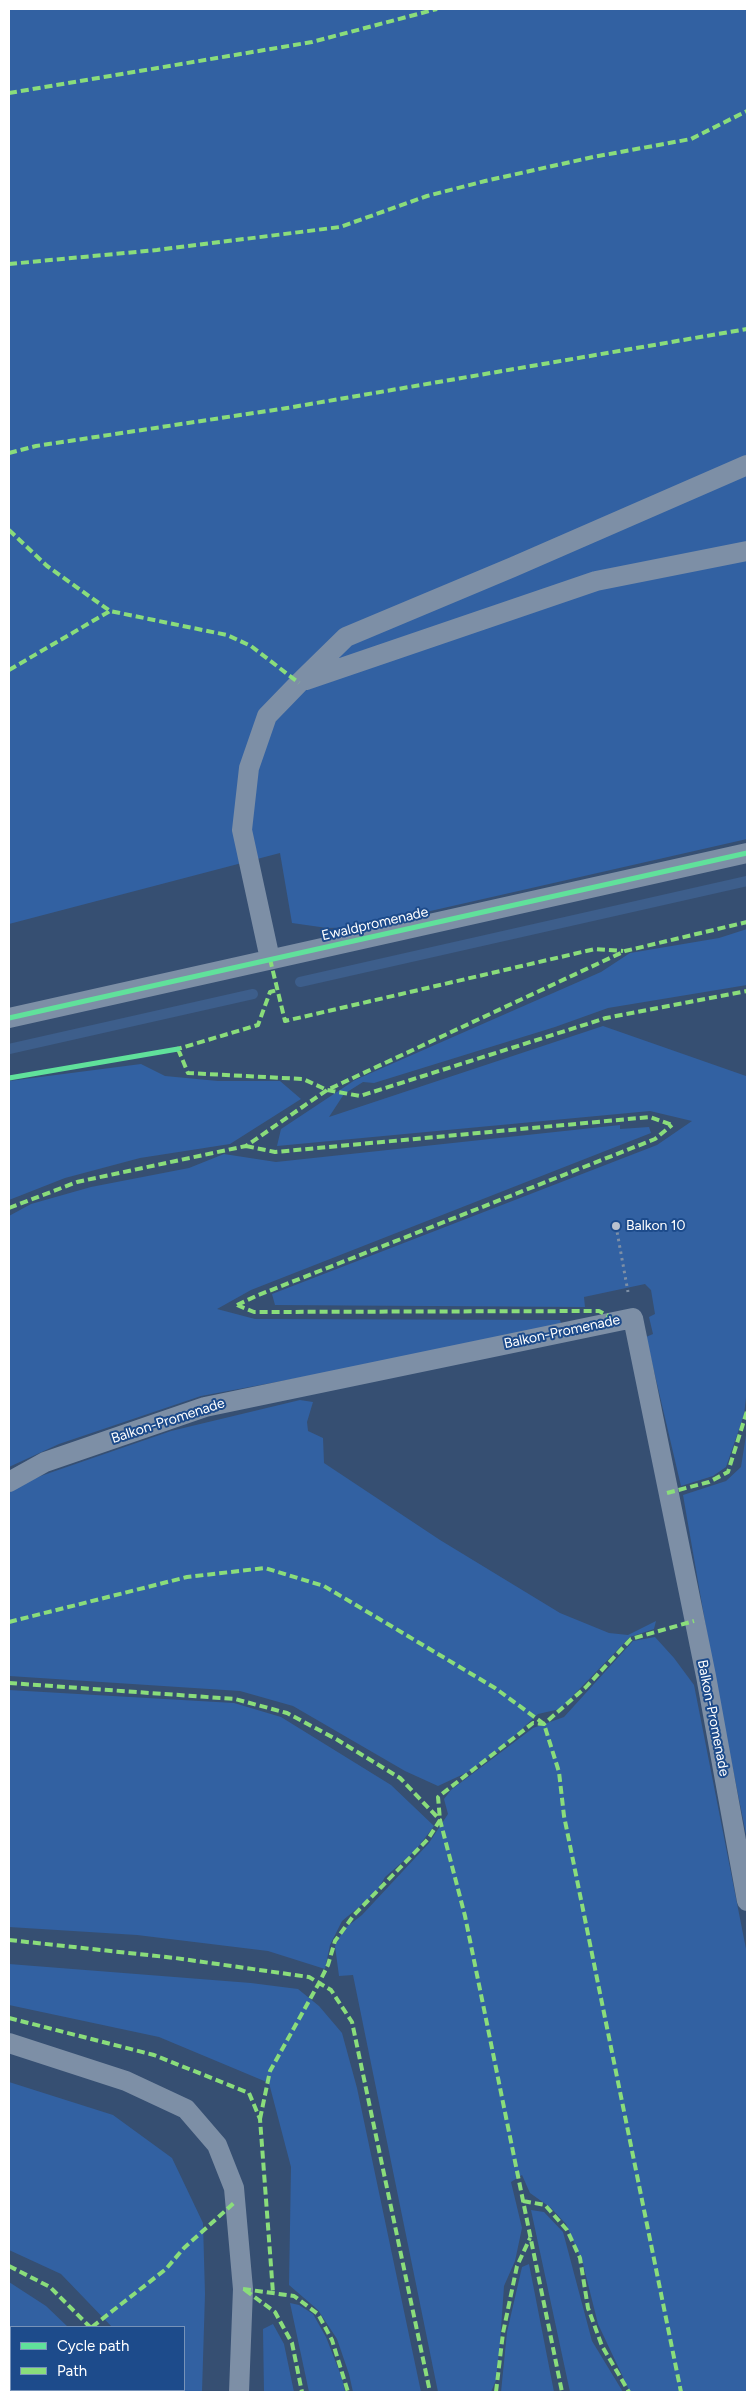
<!DOCTYPE html>
<html>
<head>
<meta charset="utf-8">
<style>
	body { margin:0 }
	#map { position:relative; width:756px; height:2401px; overflow:hidden; background:#364f72; font-family:Figtree,sans-serif }
	canvas { display:block }
	.frame { position:absolute; inset:0; border:10px solid #fff; pointer-events:none }
	.legend { position:absolute; left:10px; top:2326px; width:175px; height:65px; box-sizing:border-box; background:#1d4b8b; border:1px solid #7793b9; margin:0; padding:6px 9px; list-style:none; font-size:15px; color:#fff }
	.legend li { display:flex; align-items:center; gap:10px; height:25px }
	.legend b { width:25px; border:1px solid #7793b9 }
</style>
</head>
<body>
<div id="map">
<canvas width="756" height="2401"></canvas>
<div class="frame"></div>
<ul class="legend">
<li><b style="height:6px;background:#60e19b"></b>Cycle path</li>
<li><b style="height:6px;background:#8add7b"></b>Path</li>
</ul>
</div>
<script>
const context = document.querySelector('canvas').getContext('2d');
context.lineJoin = 'round';
function fillPath(path, color) {
  context.fillStyle = color;
  context.fill(path, 'evenodd');
}
function poly(rows) {
  const path = new Path2D();
  for (const r of rows) {
    path.moveTo(r[0], r[1]);
    for (let i = 2; i < r.length; i += 2) path.lineTo(r[i], r[i + 1]);
  }
  return path;
}
function trace(path, color, width, dash) {
  context.strokeStyle = color;
  context.lineWidth = width;
  context.lineCap = dash ? 'butt' : 'round';
  context.setLineDash(dash || []);
  context.stroke(path);
}
function drawText(font, color, halo, rows, align = 'center') {
  context.font = font + ' Figtree,sans-serif';
  context.lineWidth = 4;
  context.setLineDash([]);
  context.textBaseline = 'middle';
  context.strokeStyle = halo;
  context.fillStyle = color;
  for (const [text, x, y, turn = 0] of rows) {
    context.save();
    context.translate(x, y);
    context.rotate((+turn || 0) * Math.PI / 180);
    context.textAlign = isNaN(turn) ? turn : align;
    if (halo) context.strokeText(text, 0, 0);
    context.fillText(text, 0, 0);
    context.restore();
  }
}
fillPath(poly([
	[9,9,747,9,747,839,360,927,327,928,292,923,280,853,9,924],
	[747,929,747,985,608,1008,555,1027,374,1083,363,1082,344,1094,329,1117,603,1026,746,1076,747,1389,744,1415,726,1467,713,1476,681,1486,646,1337,653,1334,649,1317,655,1314,651,1290,645,1284,584,1297,585,1307,275,1305,272,1294,657,1145,692,1121,650,1111,277,1146,281,1129,355,1080,601,972,630,953,719,938],
	[141,1064,165,1076,218,1081,280,1081,301,1099,230,1144,140,1158,65,1178,9,1200,9,1081],
	[620,1125,620,1129,649,1127,651,1133,251,1290,217,1309,255,1319,560,1320,563,1329,201,1396,59,1444,9,1467,9,1216,31,1204,91,1187,189,1168,224,1154,276,1162],
	[300,1400,313,1402,307,1422,308,1431,323,1438,324,1463,440,1540,560,1613,609,1633,628,1635,656,1621,654,1629,630,1637,560,1709,538,1714,498,1751,468,1772,438,1786,405,1771,293,1706,240,1691,9,1676,9,1492,32,1479,171,1431],
	[747,1429,747,1839,716,1685,683,1495,726,1481,741,1467],
	[655,1637,674,1658,694,1685,747,1954,747,2392,630,2392,598,2324,583,2264,566,2224,551,2208,530,2193,522,2175,511,2182,522,2228,515,2261,504,2286,500,2343,496,2380,491,2392,438,2392,353,1975,339,1976,335,1946,344,1929,362,1915,429,1843,448,1814,444,1799,451,1790,533,1728,564,1717,633,1641],
	[9,1690,234,1703,281,1717,391,1785,434,1826,415,1851,385,1877,376,1893,342,1921,330,1945,325,1969,268,1951,137,1935,9,1927],
	[9,1964,251,1983,298,1989,319,2006,342,2033,357,2088,421,2392,353,2392,349,2374,337,2339,318,2310,289,2285,291,2167,269,2083,159,2037,9,2005],
	[9,2082,113,2115,172,2158,203,2223,205,2294,202,2392,183,2392,180,2390,184,2390,184,2327,112,2327,61,2274,9,2250],
	[531,2210,544,2212,563,2232,592,2341,623,2392,570,2392],
	[529,2264,554,2392,501,2392,507,2332,522,2267],
	[9,2282,46,2306,68,2327,11,2327,11,2390,131,2390,133,2392,9,2392],
	[290,2303,299,2305,313,2314,326,2337,342,2378,345,2392,309,2392],
	[273,2324,284,2344,294,2392,264,2392,263,2329]
]), '#3261a2');
trace(poly([
	[300,982,747,881],
	[9,1049,253,994]
]), '#3d5e8b', 10);
trace(poly([
	[616,1226,628,1292]
]), '#7d8fa6', 3, [2.5, 4]);
trace(poly([
	[306,680,596,581,747,551],
	[270,959,242,830,249,768,267,716,299,683,346,637,513,567,747,465],
	[9,1018,747,853],
	[9,1482,45,1462,205,1407,633,1318,706,1676,747,1901],
	[9,2043,126,2081,186,2109,217,2145,234,2188,243,2289,239,2392]
]), '#7d8fa6', 20);
trace(poly([
	[9,93,312,42,437,9],
	[9,264,157,250,340,227,427,196,485,181,593,157,691,139,747,111],
	[9,453,36,446,287,408,747,329],
	[9,530,47,566,110,611,227,635,251,646,299,683],
	[9,670,110,611],
	[270,959,285,1021,595,949,623,951],
	[178,1049,188,1073,303,1079,327,1090,360,1096,606,1018,747,991],
	[174,1050,258,1025,270,992,277,990],
	[246,1146,275,1152,650,1117,672,1125],
	[9,1208,77,1182,246,1146,327,1090,625,951,747,922],
	[237,1305,256,1296,655,1139,672,1125],
	[237,1305,254,1312,599,1311,618,1321],
	[667,1493,709,1482,728,1472,747,1411],
	[9,1622,187,1577,265,1568,324,1586,495,1688,544,1724,559,1772,564,1816,681,2392],
	[9,1683,235,1699,287,1713,336,1739,400,1778,440,1820,465,1916,562,2392],
	[9,1940,175,1958,309,1977,331,1990,352,2022,430,2392],
	[9,2018,154,2055,249,2093,260,2119,273,2293],
	[260,2119,270,2071,319,1983,328,1965,335,1941,354,1915,428,1839,440,1820,438,1797,533,1723,544,1724,586,1687,631,1639,694,1621],
	[523,2201,545,2205,567,2230,580,2258,588,2308,602,2346,629,2392],
	[9,2266,50,2287,90,2327],
	[243,2289,294,2296,318,2314,332,2340,348,2392],
	[245,2290,275,2312,292,2343,302,2392],
	[92,2327,166,2269,184,2248,235,2202],
	[152,2390,155,2392],
	[78,2392,79,2390],
	[496,2392,503,2333,517,2266,530,2238]
]), '#8add7b', 4, [8, 4]);
trace(poly([
	[9,1018,747,853],
	[9,1078,178,1049]
]), '#60e19b', 5);
for (const [x, y, r, color] of [
	[616,1226,5,"#b9c1ce"]
]) {
  const dot = new Path2D();
  dot.arc(x, y, r, 0, 2 * Math.PI);
  context.fillStyle = color;
  context.fill(dot);
  trace(dot, '#1d4b8b', 2);
}
drawText('14px', '#fff', '#1d4b8b', [
	["Ewaldpromenade",375,924,-13],
	["Balkon-Promenade",562,1332,-12],
	["Balkon-Promenade",168,1421,-18],
	["Balkon-Promenade",713,1718,79]
]);
drawText('14px', '#fff', '#1d4b8b', [
	["Balkon 10",626,1226]
], 'left');
</script>
</body>
</html>
